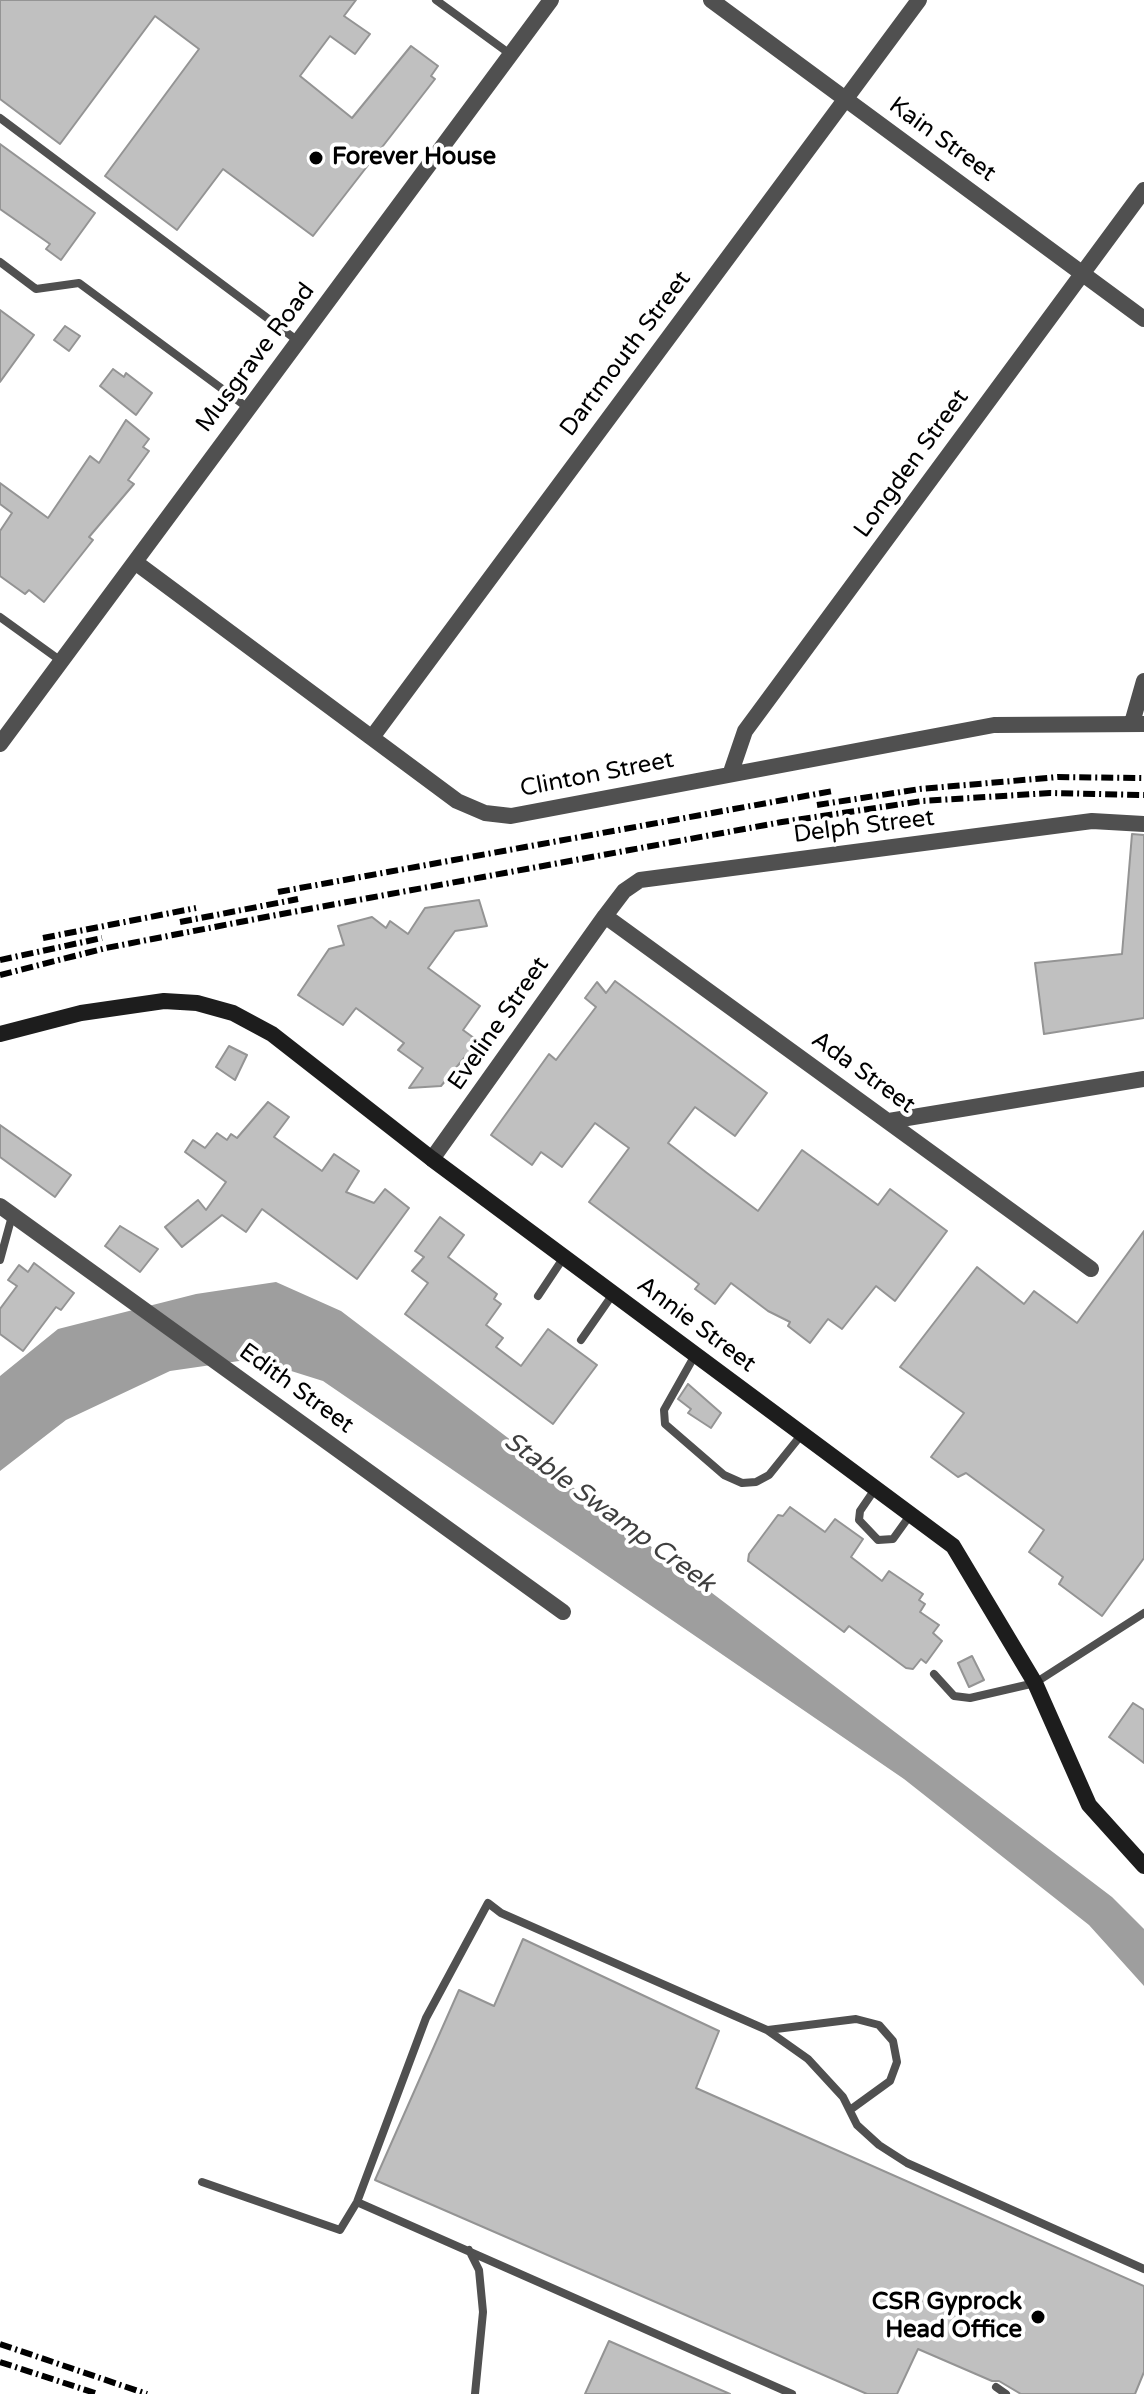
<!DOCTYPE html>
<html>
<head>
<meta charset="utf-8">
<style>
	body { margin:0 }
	canvas { display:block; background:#fff }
</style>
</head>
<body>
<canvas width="1144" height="2394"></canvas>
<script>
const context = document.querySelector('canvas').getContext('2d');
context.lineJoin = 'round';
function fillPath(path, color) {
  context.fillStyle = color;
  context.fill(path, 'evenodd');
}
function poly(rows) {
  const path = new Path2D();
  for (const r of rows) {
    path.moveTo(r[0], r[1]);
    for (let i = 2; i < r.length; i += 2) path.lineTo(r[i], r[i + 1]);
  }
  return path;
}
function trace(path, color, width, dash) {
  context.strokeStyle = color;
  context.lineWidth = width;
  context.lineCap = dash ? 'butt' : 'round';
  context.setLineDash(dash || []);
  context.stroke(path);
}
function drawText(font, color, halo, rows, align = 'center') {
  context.font = font + ' "Varela Round",sans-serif';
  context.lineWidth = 8;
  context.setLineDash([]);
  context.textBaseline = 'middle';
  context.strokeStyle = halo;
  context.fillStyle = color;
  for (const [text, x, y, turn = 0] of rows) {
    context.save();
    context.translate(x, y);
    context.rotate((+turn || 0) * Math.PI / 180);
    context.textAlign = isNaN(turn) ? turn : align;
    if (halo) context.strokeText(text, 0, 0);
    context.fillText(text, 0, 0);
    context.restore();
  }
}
fillPath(poly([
	[276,1282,341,1311,1112,1897,1144,1929,1144,1986,1089,1925,904,1779,323,1381,253,1359,170,1371,66,1420,0,1471,0,1376,58,1329,196,1294]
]), '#9e9e9e');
const building = poly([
	[0,0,356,0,344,16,370,34,355,54,330,36,300,76,352,118,411,46,438,66,431,76,435,79,313,236,223,169,177,230,105,176,199,49,155,16,60,144,0,99,0,0],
	[0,144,95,213,61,260,46,249,50,244,0,209,0,144],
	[0,310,34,335,0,382,0,310],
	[65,326,80,336,69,351,54,340,65,326],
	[113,369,124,377,126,373,152,393,136,415,100,386,113,369],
	[126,420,149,439,143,447,149,451,128,480,134,484,89,537,93,540,44,602,29,590,25,594,0,576,0,531,12,513,0,504,0,483,48,518,90,456,99,463,126,420],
	[1132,834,1144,835,1144,1018,1044,1034,1035,963,1122,954,1132,834],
	[479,900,487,926,455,931,428,968,480,1006,463,1030,478,1041,441,1086,409,1088,423,1068,398,1050,404,1043,356,1008,343,1025,298,995,329,949,344,945,338,926,372,917,386,928,390,921,408,934,425,908,479,900],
	[615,981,767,1093,735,1136,695,1107,668,1143,707,1173,758,1211,802,1150,878,1205,890,1189,947,1231,895,1301,876,1286,842,1329,828,1319,810,1343,788,1326,790,1322,768,1311,731,1283,715,1304,695,1289,699,1284,589,1202,629,1148,595,1123,562,1167,541,1152,532,1165,491,1135,549,1054,556,1060,596,1007,585,998,597,982,606,993,615,981],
	[229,1046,247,1055,235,1080,216,1067,229,1046],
	[268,1102,289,1117,274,1137,322,1171,334,1154,359,1171,346,1192,374,1203,385,1189,409,1208,357,1279,262,1209,246,1232,222,1215,182,1247,165,1227,198,1200,206,1210,226,1182,185,1152,193,1140,205,1148,217,1133,227,1140,231,1134,237,1138,268,1102],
	[0,1125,71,1175,55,1197,0,1157,0,1125],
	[440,1217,464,1235,448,1257,497,1294,494,1299,501,1304,486,1325,503,1338,496,1347,521,1366,548,1329,597,1365,553,1424,405,1314,428,1283,412,1271,424,1257,415,1251,440,1217],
	[120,1226,158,1249,140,1272,105,1246,120,1226],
	[1144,1231,1144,1558,1102,1616,1059,1584,1063,1577,1029,1552,1044,1530,966,1473,958,1477,931,1457,964,1413,900,1367,977,1267,1024,1304,1034,1291,1077,1323,1144,1231],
	[34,1263,74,1293,61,1310,56,1307,23,1351,0,1334,0,1309,17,1286,8,1280,19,1265,28,1272,34,1263],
	[688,1384,721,1413,711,1428,688,1413,691,1409,678,1399,688,1384],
	[790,1507,825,1532,835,1519,863,1539,851,1557,882,1581,889,1571,923,1594,919,1600,925,1604,920,1612,939,1625,933,1633,942,1641,926,1663,921,1659,913,1669,906,1668,849,1626,844,1632,748,1561,749,1554,778,1515,783,1516,790,1507],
	[972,1656,984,1680,969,1687,958,1663,972,1656],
	[1133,1703,1144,1710,1144,1763,1109,1737,1133,1703],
	[523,1939,719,2031,696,2088,1144,2286,1144,2372,1135,2394,1021,2394,999,2381,992,2381,918,2349,897,2394,867,2394,375,2180,459,1990,494,2006,523,1939],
	[609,2341,730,2394,585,2394,609,2341]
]);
fillPath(building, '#c0c0c0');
trace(building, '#949494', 2);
trace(poly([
	[436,0,510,54],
	[0,118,298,341],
	[0,262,36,289,79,283,248,408],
	[0,617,61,661],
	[0,1260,12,1216],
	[538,1296,564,1257],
	[581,1340,613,1294],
	[695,1355,664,1410,665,1424,724,1475,742,1483,756,1482,769,1475,802,1434],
	[875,1489,860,1511,859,1520,878,1540,893,1539,911,1514],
	[934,1674,954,1696,970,1698,1035,1683,1144,1613],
	[768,2030,856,2019,879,2025,893,2041,897,2062,890,2081,850,2110],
	[202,2182,340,2230,357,2202,426,2018,488,1903,501,1913,767,2030,808,2059,843,2097,857,2125,879,2145,907,2163,1144,2269],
	[357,2202,792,2394],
	[469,2250,479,2270,483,2312,475,2394],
	[996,2387,1006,2394]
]), '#505050', 8);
trace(poly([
	[711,0,1144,319],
	[135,562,457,801,485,813,511,816,994,725,1144,724],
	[1132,723,1144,681],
	[373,736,919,0],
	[0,744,551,0],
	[731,772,745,731,1144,190],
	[605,916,1091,1269],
	[889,1121,1144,1079],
	[432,1159,605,916,624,891,640,880,1092,821,1144,824],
	[0,1206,563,1612]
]), '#505050', 16);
trace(poly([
	[0,1034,81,1013,164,1001,197,1003,233,1013,272,1034,432,1159,953,1546,1035,1683,1089,1805,1144,1866]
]), '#1d1d1d', 16);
trace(poly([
	[817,805,920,789,1058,777,1144,778],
	[278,892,833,791],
	[180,922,298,899],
	[43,938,196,908],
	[0,960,102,938],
	[0,975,106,948,271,916,782,822,922,801,1050,793,1144,795],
	[0,2344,147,2394],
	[0,2362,98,2394]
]), '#000', 6, [12, 4, 2, 4]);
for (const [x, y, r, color] of [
	[316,158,8,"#000"],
	[1038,2317,8,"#000"]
]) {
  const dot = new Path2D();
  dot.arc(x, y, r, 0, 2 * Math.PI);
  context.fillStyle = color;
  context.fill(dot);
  trace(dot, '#fff', 3);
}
drawText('24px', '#000', '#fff', [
	["Kain Street",942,140,36],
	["Dartmouth Street",626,354,-53],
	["Musgrave Road",256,358,-53],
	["Longden Street",912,464,-54],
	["Clinton Street",597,775,-11],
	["Delph Street",864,827,-7],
	["Eveline Street",499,1024,-55],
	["Ada Street",863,1073,36],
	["Annie Street",696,1325,37],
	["Edith Street",296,1389,36]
]);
drawText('bold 24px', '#000', '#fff', [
	["Forever House",332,158],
	["CSR Gyprock",1022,2303,"right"],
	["Head Office",1022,2331,"right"]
], 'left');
drawText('italic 26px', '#3f3f3f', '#fff', [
	["Stable Swamp Creek",609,1513,36]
]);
</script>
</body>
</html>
